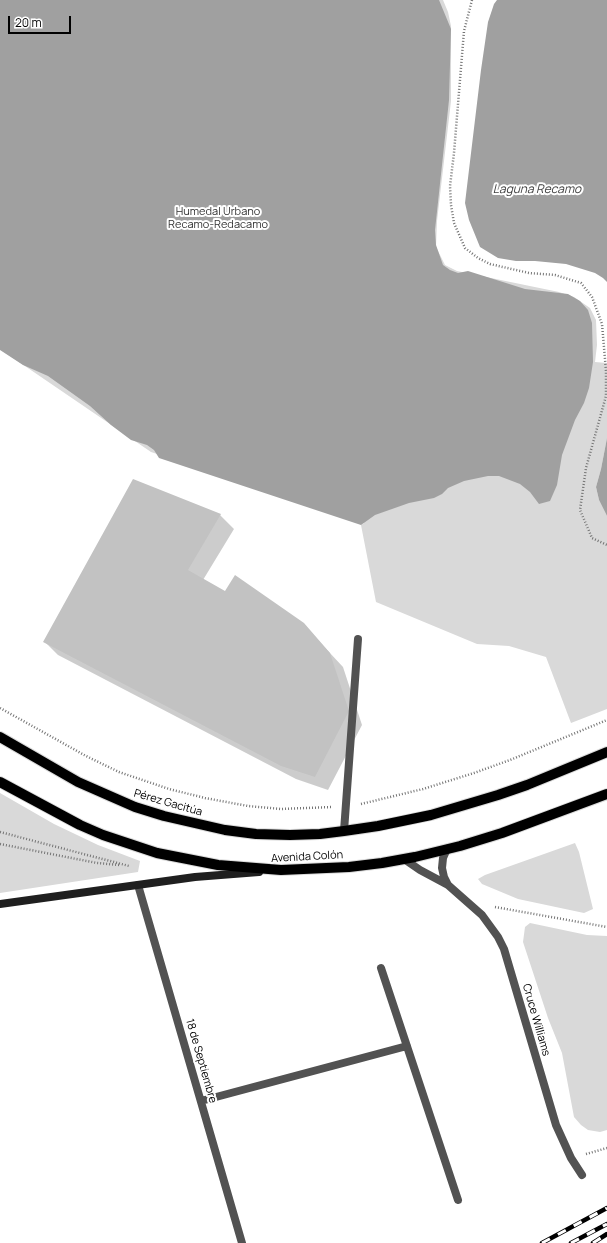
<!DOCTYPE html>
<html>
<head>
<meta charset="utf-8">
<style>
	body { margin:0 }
	#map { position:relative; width:607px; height:1243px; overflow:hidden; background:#fff; font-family:Manrope,sans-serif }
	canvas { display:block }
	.scale { position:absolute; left:8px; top:16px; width:63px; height:18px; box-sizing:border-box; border:2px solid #000; border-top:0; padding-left:5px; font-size:12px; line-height:14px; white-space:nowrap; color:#000; -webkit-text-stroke:3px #fff; paint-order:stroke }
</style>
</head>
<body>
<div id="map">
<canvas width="607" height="1243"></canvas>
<div class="scale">20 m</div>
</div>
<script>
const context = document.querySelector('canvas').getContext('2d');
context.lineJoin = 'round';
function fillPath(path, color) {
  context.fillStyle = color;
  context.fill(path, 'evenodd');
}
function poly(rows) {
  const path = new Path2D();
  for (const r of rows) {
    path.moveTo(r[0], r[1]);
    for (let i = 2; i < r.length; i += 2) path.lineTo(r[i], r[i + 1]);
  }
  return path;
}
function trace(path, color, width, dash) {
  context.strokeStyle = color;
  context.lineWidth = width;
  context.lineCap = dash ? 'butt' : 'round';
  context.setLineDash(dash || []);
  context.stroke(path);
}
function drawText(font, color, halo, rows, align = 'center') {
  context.font = font + ' Manrope,sans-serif';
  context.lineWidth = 4;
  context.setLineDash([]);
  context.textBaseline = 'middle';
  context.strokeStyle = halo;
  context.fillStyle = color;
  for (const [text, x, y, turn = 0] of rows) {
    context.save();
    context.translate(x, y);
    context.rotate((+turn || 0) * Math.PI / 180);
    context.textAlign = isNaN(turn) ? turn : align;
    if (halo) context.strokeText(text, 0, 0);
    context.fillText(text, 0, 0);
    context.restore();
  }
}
fillPath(poly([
	[0,0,443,0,448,12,451,26,451,101,437,221,436,247,445,265,457,271,559,292,574,297,590,308,596,320,597,345,595,362,607,363,607,438,601,469,596,487,599,500,607,516,607,709,571,723,546,657,509,646,477,644,376,602,361,525,364,523,151,452,0,349],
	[0,793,54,824,98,845,140,861,138,872,0,893],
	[575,843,579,852,593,909,584,913,518,899,482,884,478,879,485,875],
	[530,923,587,935,607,936,607,1130,600,1132,588,1130,581,1125,574,1117,562,1053,548,1018,523,942,525,927]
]), '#d9d9d9');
fillPath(poly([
	[0,0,439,0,451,29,449,100,435,230,436,245,443,265,450,270,458,273,468,271,525,289,568,294,580,301,588,310,592,323,593,362,589,388,584,403,575,420,562,455,557,485,550,501,539,504,530,492,520,484,499,476,488,476,464,481,448,488,442,494,434,498,409,503,375,515,361,525,159,458,154,450,147,445,131,440,111,425,90,406,48,376,23,365,0,350],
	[497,0,607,0,607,282,603,278,595,273,566,264,535,261,516,261,498,258,480,247,469,220,465,203,481,70,488,22,494,4],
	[607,438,607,516,599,500,596,487,601,469]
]), '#a0a0a0');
fillPath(poly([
	[220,515,234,529,203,580,225,592,303,624,343,667,362,725,328,790,296,779,58,655,44,641]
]), '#0003');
fillPath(poly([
	[133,479,221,514,188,570,225,591,235,575,304,623,330,653,349,711,315,777,281,766,43,642]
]), '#c2c2c2');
const primary = poly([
	[0,737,78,782,135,807,164,816,225,830,256,834,290,835,320,834,344,831,378,826,431,815,498,795,527,785,607,752],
	[0,782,80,825,103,835,157,853,218,865,281,870,349,867,382,863,415,857,460,846,502,833,607,794]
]);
trace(primary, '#dbdbdb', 12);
trace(poly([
	[472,0,464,31,454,153,450,186,451,205,454,223,465,248,478,258,490,264,529,273,555,275,581,283,592,297,602,324,606,371,606,396,586,468,580,510,592,538,607,545],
	[0,708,86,756,119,772,169,789,205,798,248,806,281,809,332,807],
	[361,804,423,789,474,773,510,760,607,720],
	[0,832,129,866],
	[0,844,97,863,120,865],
	[495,907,607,927],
	[586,1154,607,1148]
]), '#747474', 2.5, [1, 2]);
trace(poly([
	[344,831,358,639]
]), '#525252', 8);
trace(poly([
	[447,849,443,858,442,868,444,877,448,885],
	[404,859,420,870,448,885,482,915,498,937,504,949,556,1125,571,1158,582,1175],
	[138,885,242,1243],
	[381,968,458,1200],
	[201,1101,407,1046]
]), '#525252', 8);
trace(poly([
	[0,904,195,877,259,872]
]), '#1f1f1f', 8);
trace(primary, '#000', 10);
const rail = poly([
	[542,1243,607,1208],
	[571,1243,607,1224],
	[593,1243,607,1234]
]);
trace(rail, '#000', 4.5);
trace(rail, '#fff', 3, [9]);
drawText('11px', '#303030', '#fff', [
	["Humedal Urbano",218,212],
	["Recamo-Redacamo",218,225]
]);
drawText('11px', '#000', '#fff', [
	["Pérez Gacitúa",168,803,16],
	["Avenida Colón",307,857,-3],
	["Cruce Williams",536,1020,74],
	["18 de Septiembre",201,1061,74]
]);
drawText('italic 12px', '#414141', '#fff', [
	["Laguna Recamo",537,190]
]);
</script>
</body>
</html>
